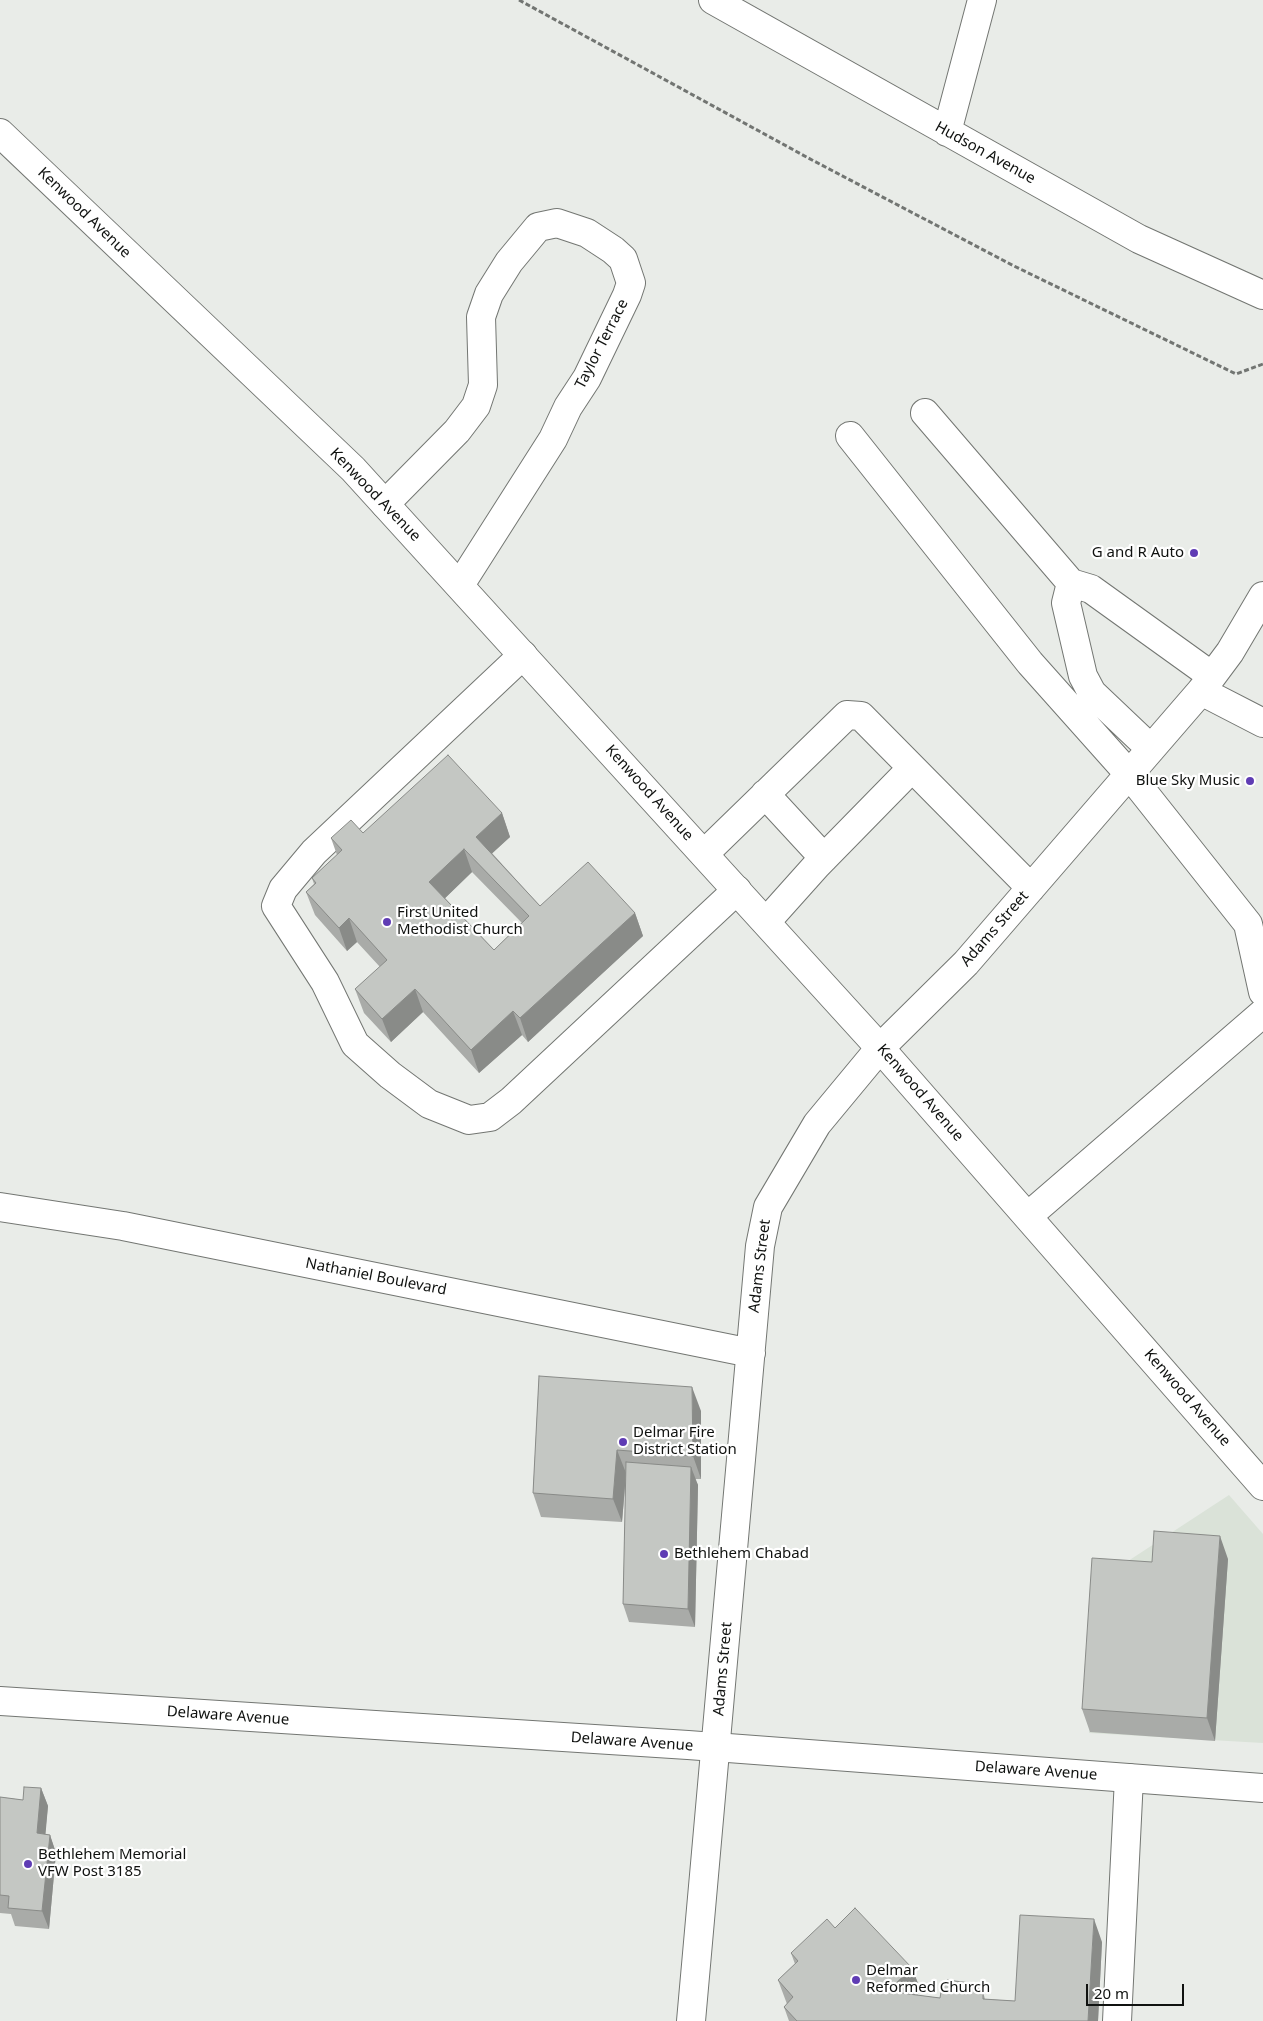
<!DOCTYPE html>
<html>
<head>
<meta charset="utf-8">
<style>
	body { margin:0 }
	#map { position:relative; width:1263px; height:2021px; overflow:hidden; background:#e9ece8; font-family:"Noto Sans",sans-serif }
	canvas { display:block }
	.scale { position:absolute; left:1086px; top:1984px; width:98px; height:22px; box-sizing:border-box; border:2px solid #101210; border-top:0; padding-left:6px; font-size:15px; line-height:18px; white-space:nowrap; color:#101210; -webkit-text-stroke:4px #fff; paint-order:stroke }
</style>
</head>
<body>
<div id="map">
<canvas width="1263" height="2021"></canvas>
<div class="scale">20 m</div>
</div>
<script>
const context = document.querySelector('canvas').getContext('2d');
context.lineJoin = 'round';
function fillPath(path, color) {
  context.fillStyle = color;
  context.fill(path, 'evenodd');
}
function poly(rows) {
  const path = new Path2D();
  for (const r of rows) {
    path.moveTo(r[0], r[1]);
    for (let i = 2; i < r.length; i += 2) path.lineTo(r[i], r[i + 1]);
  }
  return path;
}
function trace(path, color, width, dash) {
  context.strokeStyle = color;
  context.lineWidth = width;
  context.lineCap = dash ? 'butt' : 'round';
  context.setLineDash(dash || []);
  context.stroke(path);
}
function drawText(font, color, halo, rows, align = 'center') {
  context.font = font + ' "Noto Sans",sans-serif';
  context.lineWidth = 4.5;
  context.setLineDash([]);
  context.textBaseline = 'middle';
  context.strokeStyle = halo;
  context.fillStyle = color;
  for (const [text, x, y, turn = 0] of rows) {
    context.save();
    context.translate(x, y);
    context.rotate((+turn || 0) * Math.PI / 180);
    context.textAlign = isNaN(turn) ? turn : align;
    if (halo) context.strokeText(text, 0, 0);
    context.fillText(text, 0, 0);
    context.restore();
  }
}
fillPath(poly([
	[1229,1495,1263,1534,1263,1743,1089,1733,1099,1580]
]), '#dae2d8');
const minor = poly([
	[713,0,1139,239,1263,295],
	[947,132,982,0],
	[925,413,1071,583],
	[850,436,1030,663,1129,774,1248,924,1263,992],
	[385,504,457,431,476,406,483,385,481,317,489,294,509,262,538,227,557,223,587,233,613,250,623,259,631,283,627,295,587,378,568,407,553,439,460,585],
	[523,655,314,852,283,889,276,906,325,982,355,1044,390,1075,429,1104,469,1120,490,1117,511,1101,737,890],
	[1201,691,1263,723],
	[1151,749,1092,693,1083,676,1066,603,1071,583,1091,589,1212,676],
	[765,794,824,858],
	[704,854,847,715,861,716,1031,888],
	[766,922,817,865,912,768],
	[0,1207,123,1226,751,1353],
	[1028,1216,1263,1013],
	[691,2021,760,1246,768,1207,817,1124,880,1048,966,963,1201,691,1230,652,1263,596],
	[1117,2021,1129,1778]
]);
const major = poly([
	[0,133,353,469,880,1048,1263,1486],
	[0,1701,688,1745,1263,1788]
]);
trace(minor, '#737672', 30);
trace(major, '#737672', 30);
trace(poly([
	[519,0,812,160,1014,266,1236,374,1263,364]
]), '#727572', 3, [5, 2.5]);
trace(minor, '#fff', 28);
trace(major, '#fff', 28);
fillPath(poly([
	[502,813,510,837,492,853,540,906,635,913,643,936,528,1042,522,1035,479,1073,423,1012,391,1042,364,1013,355,989,380,967,357,942,347,951,315,915,306,892,314,884,312,878,337,855,331,838],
	[472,872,522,923,494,950,445,898],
	[539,1376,701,1411,701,1479,695,1479,698,1485,695,1627,629,1622,623,1604,626,1477,622,1522,541,1517,533,1493],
	[1228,1559,1215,1741,1090,1732,1082,1709,1152,1562],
	[41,1788,48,1806,45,1834,50,1835,56,1853,49,1929,15,1926,11,1914,0,1913,0,1797,23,1800],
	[835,1928,912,1968,921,1991,917,1995,940,1998,983,1992,985,1999,1015,2001,1102,1942,1098,2021,789,2021,784,2007,787,2004,778,1980,795,1964,791,1953]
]), '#a9aba8');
fillPath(poly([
	[502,813,510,837,485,860,476,837],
	[464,849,472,872,438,905,429,882],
	[635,913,643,936,528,1042,520,1018],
	[349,918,357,942,347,951,339,928],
	[415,989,423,1012,391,1042,382,1019],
	[513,1011,522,1035,479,1073,471,1050],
	[692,1387,701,1411,701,1479,693,1456],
	[617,1450,626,1473,622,1522,613,1499],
	[691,1467,698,1485,695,1627,688,1609],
	[1220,1536,1228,1559,1215,1741,1207,1718],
	[41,1788,48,1806,44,1851,37,1833],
	[50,1835,56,1853,49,1929,42,1911],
	[1094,1919,1102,1942,1098,2021,1088,2021],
	[912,1968,921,1991,902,2009,894,1985]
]), '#898b88');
const building = poly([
	[448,755,502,813,476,837,540,906,588,862,635,913,520,1018,513,1011,471,1050,415,989,382,1019,355,989,387,960,349,918,339,928,306,892,316,883,312,878,342,850,331,838,351,820,363,833,448,755],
	[464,849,529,916,494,950,429,882,464,849],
	[539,1376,692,1387,693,1456,617,1450,613,1499,533,1493,539,1376],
	[626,1462,691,1467,688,1609,623,1604,626,1462],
	[1154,1531,1220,1536,1207,1718,1082,1709,1092,1558,1152,1562,1154,1531],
	[24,1787,41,1788,37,1833,50,1835,42,1911,8,1908,9,1896,0,1895,0,1797,23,1800,24,1787],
	[855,1908,912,1968,894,1985,901,1993,940,1998,942,1986,947,1980,971,1983,983,1992,983,1999,1015,2001,1020,1915,1094,1919,1088,2021,797,2021,784,2007,793,1997,778,1980,798,1961,791,1953,827,1919,835,1928,855,1908]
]);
fillPath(building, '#c4c7c3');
trace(building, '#898b88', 1);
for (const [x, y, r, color] of [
	[1194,553,5,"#5f3cb4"],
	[1250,781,5,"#5f3cb4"],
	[387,922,5,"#5f3cb4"],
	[623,1442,5,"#5f3cb4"],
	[664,1554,5,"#5f3cb4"],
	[28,1864,5,"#5f3cb4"],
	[856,1980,5,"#5f3cb4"]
]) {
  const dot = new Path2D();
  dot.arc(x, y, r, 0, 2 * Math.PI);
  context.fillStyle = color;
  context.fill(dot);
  trace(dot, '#fff', 2);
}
drawText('15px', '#101210', '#fff', [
	["Hudson Avenue",985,153,29],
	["Kenwood Avenue",84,213,44],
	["Taylor Terrace",602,344,-63],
	["Kenwood Avenue",375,495,46],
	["Kenwood Avenue",649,793,48],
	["Adams Street",995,929,-49],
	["Kenwood Avenue",920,1093,49],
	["Adams Street",760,1266,-83],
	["Nathaniel Boulevard",376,1277,11],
	["Kenwood Avenue",1187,1398,49],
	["Adams Street",723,1669,-85],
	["Delaware Avenue",228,1716,4],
	["Delaware Avenue",632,1742,4],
	["Delaware Avenue",1036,1771,4]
]);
drawText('15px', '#101210', '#fff', [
	["G and R Auto",1184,553,"right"],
	["Blue Sky Music",1240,781,"right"],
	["First United",397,913],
	["Methodist Church",397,930],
	["Delmar Fire",633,1433],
	["District Station",633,1450],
	["Bethlehem Chabad",674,1554],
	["Bethlehem Memorial",38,1855],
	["VFW Post 3185",38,1872],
	["Delmar",866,1971],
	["Reformed Church",866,1988]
], 'left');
</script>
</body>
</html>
